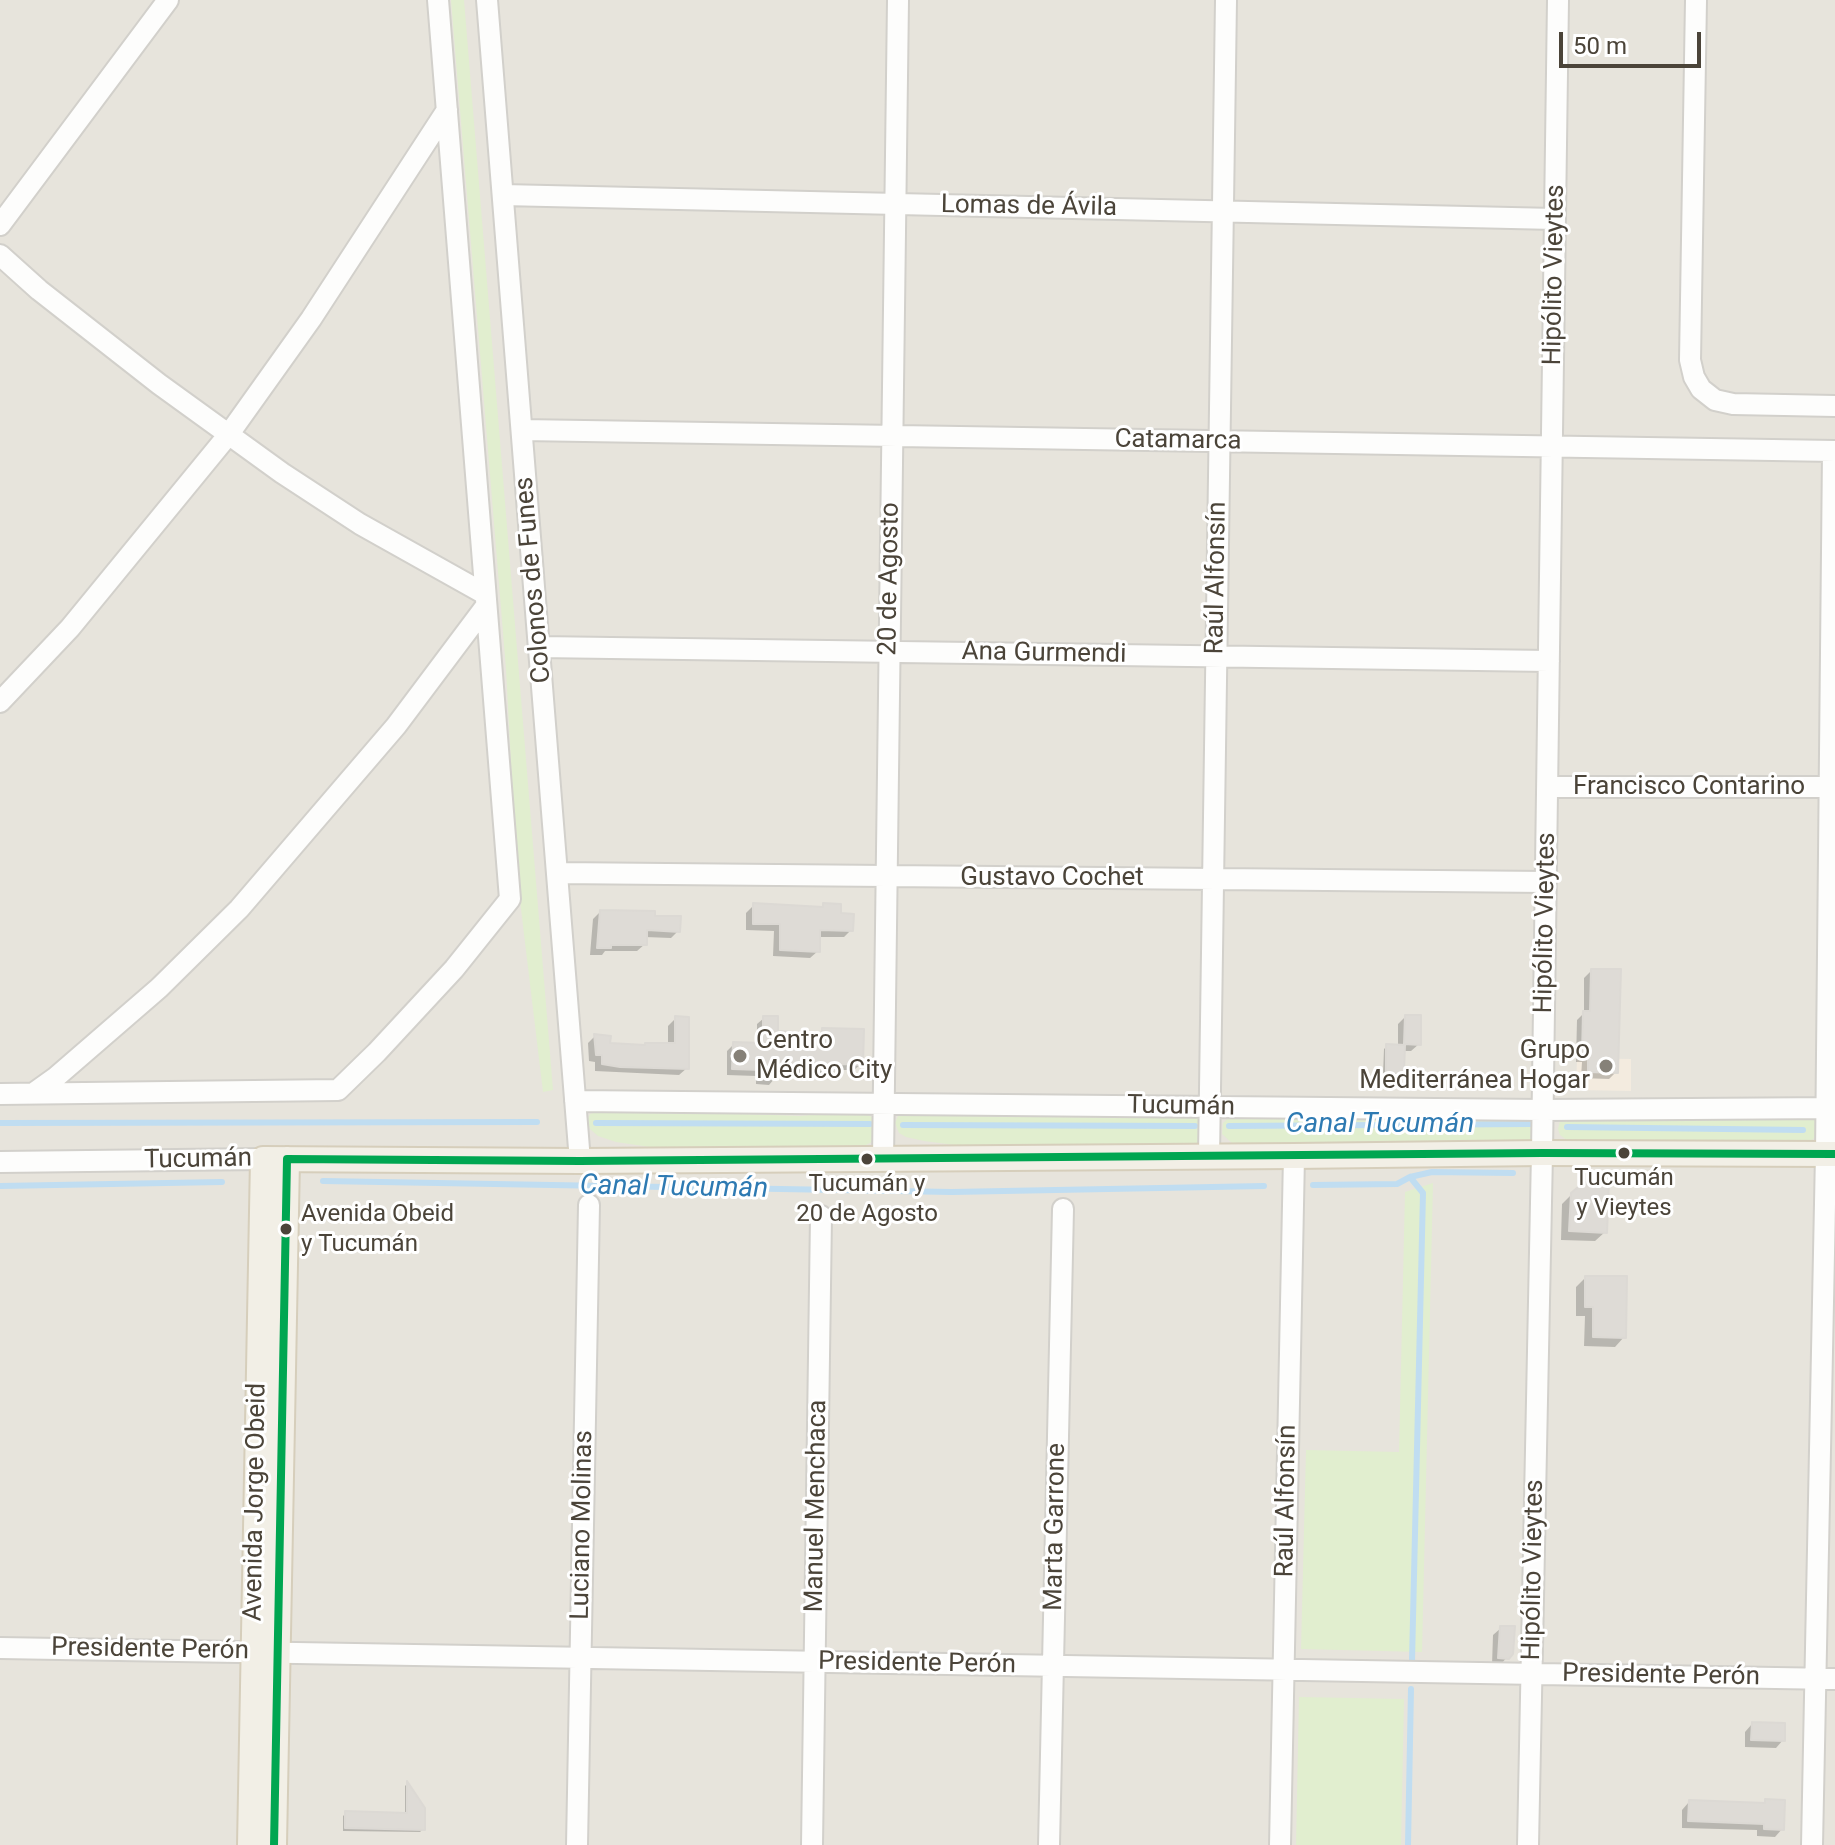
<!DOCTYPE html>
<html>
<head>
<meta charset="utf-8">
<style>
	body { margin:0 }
	#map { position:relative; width:1835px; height:1845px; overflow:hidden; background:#f4f2ee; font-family:Roboto,sans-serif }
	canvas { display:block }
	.scale { position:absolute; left:1559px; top:32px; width:142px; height:36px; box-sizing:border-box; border:4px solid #4b4439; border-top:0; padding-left:10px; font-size:24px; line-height:28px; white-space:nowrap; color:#4b4439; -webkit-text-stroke:6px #fff; paint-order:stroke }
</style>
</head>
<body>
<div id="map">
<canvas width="1835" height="1845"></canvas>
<div class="scale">50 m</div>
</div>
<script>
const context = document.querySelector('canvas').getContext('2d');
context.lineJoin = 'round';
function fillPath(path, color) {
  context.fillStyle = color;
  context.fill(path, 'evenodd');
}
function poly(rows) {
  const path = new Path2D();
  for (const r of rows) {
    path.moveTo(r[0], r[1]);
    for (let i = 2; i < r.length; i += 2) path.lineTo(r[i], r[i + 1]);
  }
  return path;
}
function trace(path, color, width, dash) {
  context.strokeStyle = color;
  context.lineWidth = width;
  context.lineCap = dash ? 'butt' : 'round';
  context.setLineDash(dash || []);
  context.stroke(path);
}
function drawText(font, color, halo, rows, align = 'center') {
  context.font = font + ' Roboto,sans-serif';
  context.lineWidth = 6;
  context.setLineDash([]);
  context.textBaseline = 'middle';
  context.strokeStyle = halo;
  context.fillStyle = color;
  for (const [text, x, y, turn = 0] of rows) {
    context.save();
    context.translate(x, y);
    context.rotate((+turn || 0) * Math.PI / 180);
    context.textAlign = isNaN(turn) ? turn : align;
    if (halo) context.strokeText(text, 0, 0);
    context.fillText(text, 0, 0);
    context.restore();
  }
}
fillPath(poly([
	[0,0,1835,0,1835,1845,0,1845]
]), '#e7e4dc');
fillPath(poly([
	[1577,1058,1631,1059,1631,1091,1576,1090]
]), '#f3ebdf');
fillPath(poly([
	[451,0,464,0,553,1090,543,1092,517,876,506,669],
	[604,1109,800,1116,841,1112,863,1113,874,1118,877,1134,872,1142,860,1148,686,1149,650,1147,616,1142,598,1136,590,1129,587,1120,590,1114],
	[905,1113,1201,1114,1205,1132,1199,1142,1184,1148,986,1149,924,1141,906,1137,899,1133,895,1123,898,1116],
	[1233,1114,1533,1117,1533,1140,1249,1147,1232,1143,1222,1134,1223,1123],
	[1568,1115,1807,1116,1814,1119,1818,1126,1817,1135,1812,1140,1804,1143,1568,1141,1560,1135,1558,1129,1560,1121],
	[1433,1183,1422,1652,1301,1649,1306,1450,1399,1452,1405,1192],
	[1299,1697,1404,1699,1401,1845,1296,1845]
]), '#e1eecf');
fillPath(poly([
	[754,905,820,909,824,905,838,915,851,930,844,937,818,937,818,951,810,958,773,956,774,931,746,930,746,913],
	[600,912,653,918,678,931,671,938,645,937,645,944,637,951,605,951,602,955,590,955,593,919],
	[1591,971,1616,1072,1609,1079,1581,1078,1582,1062,1576,1062,1577,1020,1584,1013,1584,978],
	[1405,1017,1419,1044,1411,1051,1403,1051,1402,1072,1399,1075,1383,1074,1384,1049,1387,1046,1398,1047,1398,1024],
	[676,1018,687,1068,679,1075,595,1071,595,1062,589,1061,588,1043,595,1036,608,1045,668,1045,668,1026],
	[764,1018,776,1033,817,1035,823,1030,861,1064,854,1070,836,1070,830,1075,776,1072,775,1078,769,1085,756,1084,756,1076,727,1075,727,1051,734,1044,757,1045,757,1024],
	[1572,1194,1605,1232,1595,1241,1561,1240,1562,1204],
	[1585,1278,1624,1337,1615,1347,1584,1346,1585,1316,1576,1316,1576,1287],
	[1501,1628,1511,1653,1500,1665,1492,1665,1493,1635],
	[1752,1724,1783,1740,1776,1748,1745,1747,1745,1732],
	[407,1784,423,1808,423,1829,420,1832,343,1831,343,1816,346,1813,405,1815,405,1786],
	[1766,1801,1782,1829,1775,1837,1757,1836,1757,1830,1682,1828,1682,1810,1689,1802,1762,1805]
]), '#0003');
trace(poly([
	[0,1123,537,1122],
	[596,1123,870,1124],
	[903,1125,1195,1126],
	[1229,1126,1530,1124],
	[1567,1127,1803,1130],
	[1410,1177,1423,1193,1412,1661],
	[323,1181,952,1192,1264,1186],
	[1313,1185,1397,1184,1410,1177,1432,1172,1513,1173],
	[0,1186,222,1182],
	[1408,1845,1411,1689]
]), '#c0ddf1', 6);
const building = poly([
	[753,903,823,907,823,903,841,904,841,913,854,914,853,931,820,930,820,952,780,950,780,924,753,924,753,903],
	[600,910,655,911,655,916,681,916,680,932,647,930,647,945,611,945,611,948,597,948,600,910],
	[1591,969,1621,969,1618,1073,1588,1072,1588,1055,1582,1055,1583,1011,1590,1011,1591,969],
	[1405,1015,1421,1015,1421,1045,1404,1044,1405,1015],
	[675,1016,689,1017,689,1069,620,1067,602,1064,602,1055,596,1055,594,1034,611,1036,610,1043,645,1045,645,1043,675,1043,675,1016],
	[763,1016,778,1016,778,1031,822,1034,822,1028,864,1029,863,1065,838,1064,838,1070,821,1070,821,1068,778,1066,777,1079,762,1079,762,1070,732,1069,733,1042,763,1043,763,1016],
	[1386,1044,1405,1045,1404,1073,1386,1072,1386,1044],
	[1584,1182,1609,1183,1607,1233,1569,1231,1571,1193,1584,1182],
	[1585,1276,1627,1276,1626,1338,1593,1337,1593,1307,1585,1307,1585,1276],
	[1500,1626,1515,1626,1513,1654,1509,1659,1498,1658,1500,1626],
	[1752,1722,1785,1723,1785,1741,1751,1740,1752,1722],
	[407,1781,425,1808,425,1830,345,1828,345,1811,407,1813,407,1781],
	[1765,1799,1785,1800,1784,1830,1764,1829,1764,1824,1688,1821,1689,1800,1765,1803,1765,1799]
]);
fillPath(building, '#dedbd6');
trace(building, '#dcd9d4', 2);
const minor = poly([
	[487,0,580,1161],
	[1696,0,1690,360,1694,377,1701,389,1715,400,1733,404,1835,406],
	[503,195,1555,219],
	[0,225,168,0],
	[0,255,39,290,159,384,282,473,360,524,485,594],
	[522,430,1835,451],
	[539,647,1549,661],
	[0,702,70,628,229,434,311,319,447,110],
	[1548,787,1830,787],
	[557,873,1546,882],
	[34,1093,55,1078,159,988,239,909,396,726,486,606],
	[0,1094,338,1090,377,1052,454,969,510,899,438,0],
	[575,1101,1543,1110,1835,1108],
	[1209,1156,1226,0],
	[883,1159,898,0],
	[0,1162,263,1159],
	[0,1648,1835,1679],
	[577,1845,589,1205],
	[812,1845,821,1216],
	[1049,1845,1063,1209],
	[1280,1845,1294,1156],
	[1528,1845,1542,1153,1558,0],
	[1812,1845,1826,1154,1833,451]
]);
const major = poly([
	[250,1845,263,1159,580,1161,1294,1156,1542,1153,1835,1154],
	[274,1845,287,1159]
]);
trace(minor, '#d2d0cb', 24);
trace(major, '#d6cebb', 28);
trace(minor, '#fdfdfc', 20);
trace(major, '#f2efe6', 24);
trace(poly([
	[274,1845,287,1159,580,1161,1542,1153,1835,1154]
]), '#00a651', 8);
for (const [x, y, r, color] of [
	[740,1056,8,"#868178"],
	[1606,1066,8,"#868178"],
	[1624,1153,7,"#4b4439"],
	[867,1159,7,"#4b4439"],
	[286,1229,7,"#4b4439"]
]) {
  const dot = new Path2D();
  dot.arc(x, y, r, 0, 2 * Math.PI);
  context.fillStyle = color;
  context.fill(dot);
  trace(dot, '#fff', 3);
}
drawText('24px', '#4b4439', '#fff', [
	["Tucumán",1624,1179],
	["y Vieytes",1624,1209],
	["Tucumán y",867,1185],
	["20 de Agosto",867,1215],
	["Avenida Obeid",301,1215,"left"],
	["y Tucumán",301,1245,"left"]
]);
drawText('26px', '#4b4439', '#fff', [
	["Lomas de Ávila",1029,207,1],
	["Hipólito Vieytes",1555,275,-89],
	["Catamarca",1178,441,1],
	["Raúl Alfonsín",1217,578,-89],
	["20 de Agosto",890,579,-89],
	["Colonos de Funes",534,580,-95],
	["Ana Gurmendi",1044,654,1],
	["Francisco Contarino",1689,787],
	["Gustavo Cochet",1052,878],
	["Hipólito Vieytes",1546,923,-89],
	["Tucumán",1181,1107,1],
	["Tucumán",198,1160,-1],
	["Raúl Alfonsín",1287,1501,-89],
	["Avenida Jorge Obeid",256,1502,-89],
	["Manuel Menchaca",817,1506,-89],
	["Luciano Molinas",583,1525,-89],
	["Marta Garrone",1056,1527,-89],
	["Hipólito Vieytes",1534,1570,-89],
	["Presidente Perón",150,1650,1],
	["Presidente Perón",917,1664,1],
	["Presidente Perón",1661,1676,1]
]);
drawText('26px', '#4b4439', '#fff', [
	["Centro",756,1041],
	["Médico City",756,1071],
	["Grupo",1590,1051,"right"],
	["Mediterránea Hogar",1590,1081,"right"]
], 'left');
drawText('italic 28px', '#2e7ab2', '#fff', [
	["Canal Tucumán",1380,1125],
	["Canal Tucumán",674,1188,1]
]);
</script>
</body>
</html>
